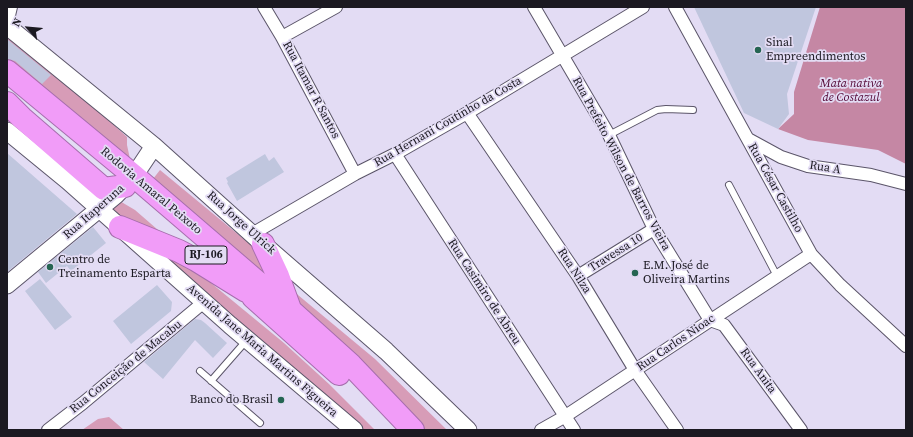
<!DOCTYPE html>
<html>
<head>
<meta charset="utf-8">
<style>
	body { margin:0 }
	#map { position:relative; width:913px; height:437px; overflow:hidden; background:#e3dcf4; font-family:"Source Serif 4",serif }
	canvas { display:block }
	.frame { position:absolute; inset:0; border:8px solid #1b1921; pointer-events:none }
	.north { position:absolute; left:8px; top:8px; width:40px; height:40px; -webkit-text-stroke:3px #e3dcf4; paint-order:stroke; rotate:297deg; font-size:11px; font-weight:700; line-height:16px; text-align:center; color:#1b1921 }
	.north::after { content:''; display:block; margin:auto; width:14px; height:18px; background:#1b1921; clip-path:polygon(50% 0,100% 100%,50% 72%,0 100%) }
</style>
</head>
<body>
<div id="map">
<canvas width="913" height="437"></canvas>
<div class="frame"></div>
<div class="north">N</div>
</div>
<script>
const context = document.querySelector('canvas').getContext('2d');
context.lineJoin = 'round';
function fillPath(path, color) {
  context.fillStyle = color;
  context.fill(path, 'evenodd');
}
function poly(rows) {
  const path = new Path2D();
  for (const r of rows) {
    path.moveTo(r[0], r[1]);
    for (let i = 2; i < r.length; i += 2) path.lineTo(r[i], r[i + 1]);
  }
  return path;
}
function trace(path, color, width, dash) {
  context.strokeStyle = color;
  context.lineWidth = width;
  context.lineCap = dash ? 'butt' : 'round';
  context.setLineDash(dash || []);
  context.stroke(path);
}
function drawText(font, color, halo, rows, align = 'center') {
  context.font = font + ' "Source Serif 4",serif';
  context.lineWidth = 3.5;
  context.setLineDash([]);
  context.textBaseline = 'middle';
  context.strokeStyle = halo;
  context.fillStyle = color;
  for (const [text, x, y, turn = 0] of rows) {
    context.save();
    context.translate(x, y);
    context.rotate((+turn || 0) * Math.PI / 180);
    context.textAlign = isNaN(turn) ? turn : align;
    if (halo) context.strokeText(text, 0, 0);
    context.fillText(text, 0, 0);
    context.restore();
  }
}
fillPath(poly([
	[7,33,54,71,127,137,127,145,130,159,7,61],
	[160,170,251,245,271,286,149,184],
	[118,200,135,210,165,236,129,225,110,209],
	[160,250,194,269,284,343,329,384,375,430,363,430,335,403,175,268],
	[283,279,298,295,375,359,447,430,419,430,295,308],
	[109,417,124,430,82,430,98,419]
]), '#d79cb7');
fillPath(poly([
	[820,7,906,7,906,164,878,150,808,140,778,129,794,114,794,92]
]), '#c587a4');
fillPath(poly([
	[694,7,816,7,787,94,789,114,778,129,744,113],
	[7,39,51,75,42,84,15,61,7,59],
	[7,153,77,214,7,272],
	[265,154,269,161,274,157,284,172,237,201,227,183,228,182,226,178],
	[93,227,106,243,71,271,67,266,46,283,38,272],
	[40,279,72,317,55,330,25,291],
	[157,285,172,302,171,311,131,344,113,321],
	[195,319,201,320,205,323,227,343,213,358,195,340,163,379,144,362]
]), '#c0c6de');
const lane = poly([
	[609,135,657,110,666,109,693,110],
	[729,185,777,276],
	[200,371,260,423],
	[211,381,246,341]
]);
const street = poly([
	[264,7,282,37,355,174],
	[534,7,609,135,654,229,710,320,724,325,801,430],
	[675,7,811,254,840,285,906,346],
	[7,24,11,7],
	[282,37,336,7],
	[467,113,578,276,635,370,677,430],
	[748,139,781,157,808,166,871,175,906,184],
	[395,154,574,430],
	[252,234,355,174,395,154,467,113,643,7],
	[578,276,654,229],
	[48,430,83,403,204,302],
	[541,430,564,417,811,254]
]);
const secondary = poly([
	[7,24,12,30,154,146,263,244,386,351,468,430],
	[7,131,68,181,230,325,354,430],
	[7,285,116,195,134,176,154,146]
]);
const highway = poly([
	[7,71,134,176,290,310,351,365,413,430],
	[7,103,22,118,104,189,125,186],
	[120,227,179,251,196,260,246,291],
	[263,244,278,276,290,309],
	[253,297,339,374]
]);
trace(lane, '#5b5569', 8);
trace(street, '#5b5569', 14);
trace(secondary, '#5b5569', 19);
trace(highway, '#a66ead', 24);
trace(lane, '#fff', 6);
trace(street, '#fff', 12);
trace(secondary, '#fff', 17);
trace(highway, '#f19cf8', 22);
for (const [x, y, r, color] of [
	[758,50,4,"#256552"],
	[50,267,4,"#256552"],
	[635,273,4,"#256552"],
	[281,400,4,"#256552"]
]) {
  const dot = new Path2D();
  dot.arc(x, y, r, 0, 2 * Math.PI);
  context.fillStyle = color;
  context.fill(dot);
  trace(dot, '#e3dcf4', 1.5);
}
for (const [x, y, w] of [
	[206,255,42]
]) {
  const box = new Path2D();
  box.roundRect(x - w / 2, y - 9, w, 18, 3);
  context.fillStyle = '#e3dcf4';
  context.fill(box);
  trace(box, '#1b1921', 1);
}
drawText('bold 11px', '#1b1921', null, [
	["RJ-106",206,255]
]);
drawText('12px', '#1b1921', '#e3dcf4', [
	["Sinal",766,43],
	["Empreendimentos",766,57],
	["Centro de",58,260],
	["Treinamento Esparta",58,274],
	["E.M. José de",643,266],
	["Oliveira Martins",643,280],
	["Banco do Brasil",273,400,"right"]
], 'left');
drawText('italic 12px', '#510433', '#e3dcf4', [
	["Mata nativa",851,84],
	["de Costazul",851,98]
]);
drawText('12px', '#1b1921', '#e3dcf4', [
	["Rua Itamar R Santos",311,90,62],
	["Rua Hernani Coutinho da Costa",448,122,-30],
	["Rua Prefeito Wilson de Barros Vieira",621,164,62],
	["Rua A",825,168,9],
	["Rua César Castilho",775,188,61],
	["Rodovia Amaral Peixoto",151,191,40],
	["Rua Itaperuna",94,212,-41],
	["Rua Jorge Ulrick",241,223,42],
	["Travessa 10",616,253,-32],
	["Rua Nilza",574,271,57],
	["Rua Casimiro de Abreu",484,292,57],
	["Rua Carlos Nioac",676,343,-34],
	["Avenida Jane Maria Martins Figueira",262,351,41],
	["Rua Conceição de Macabu",126,367,-39],
	["Rua Anita",758,371,54]
]);
</script>
</body>
</html>
